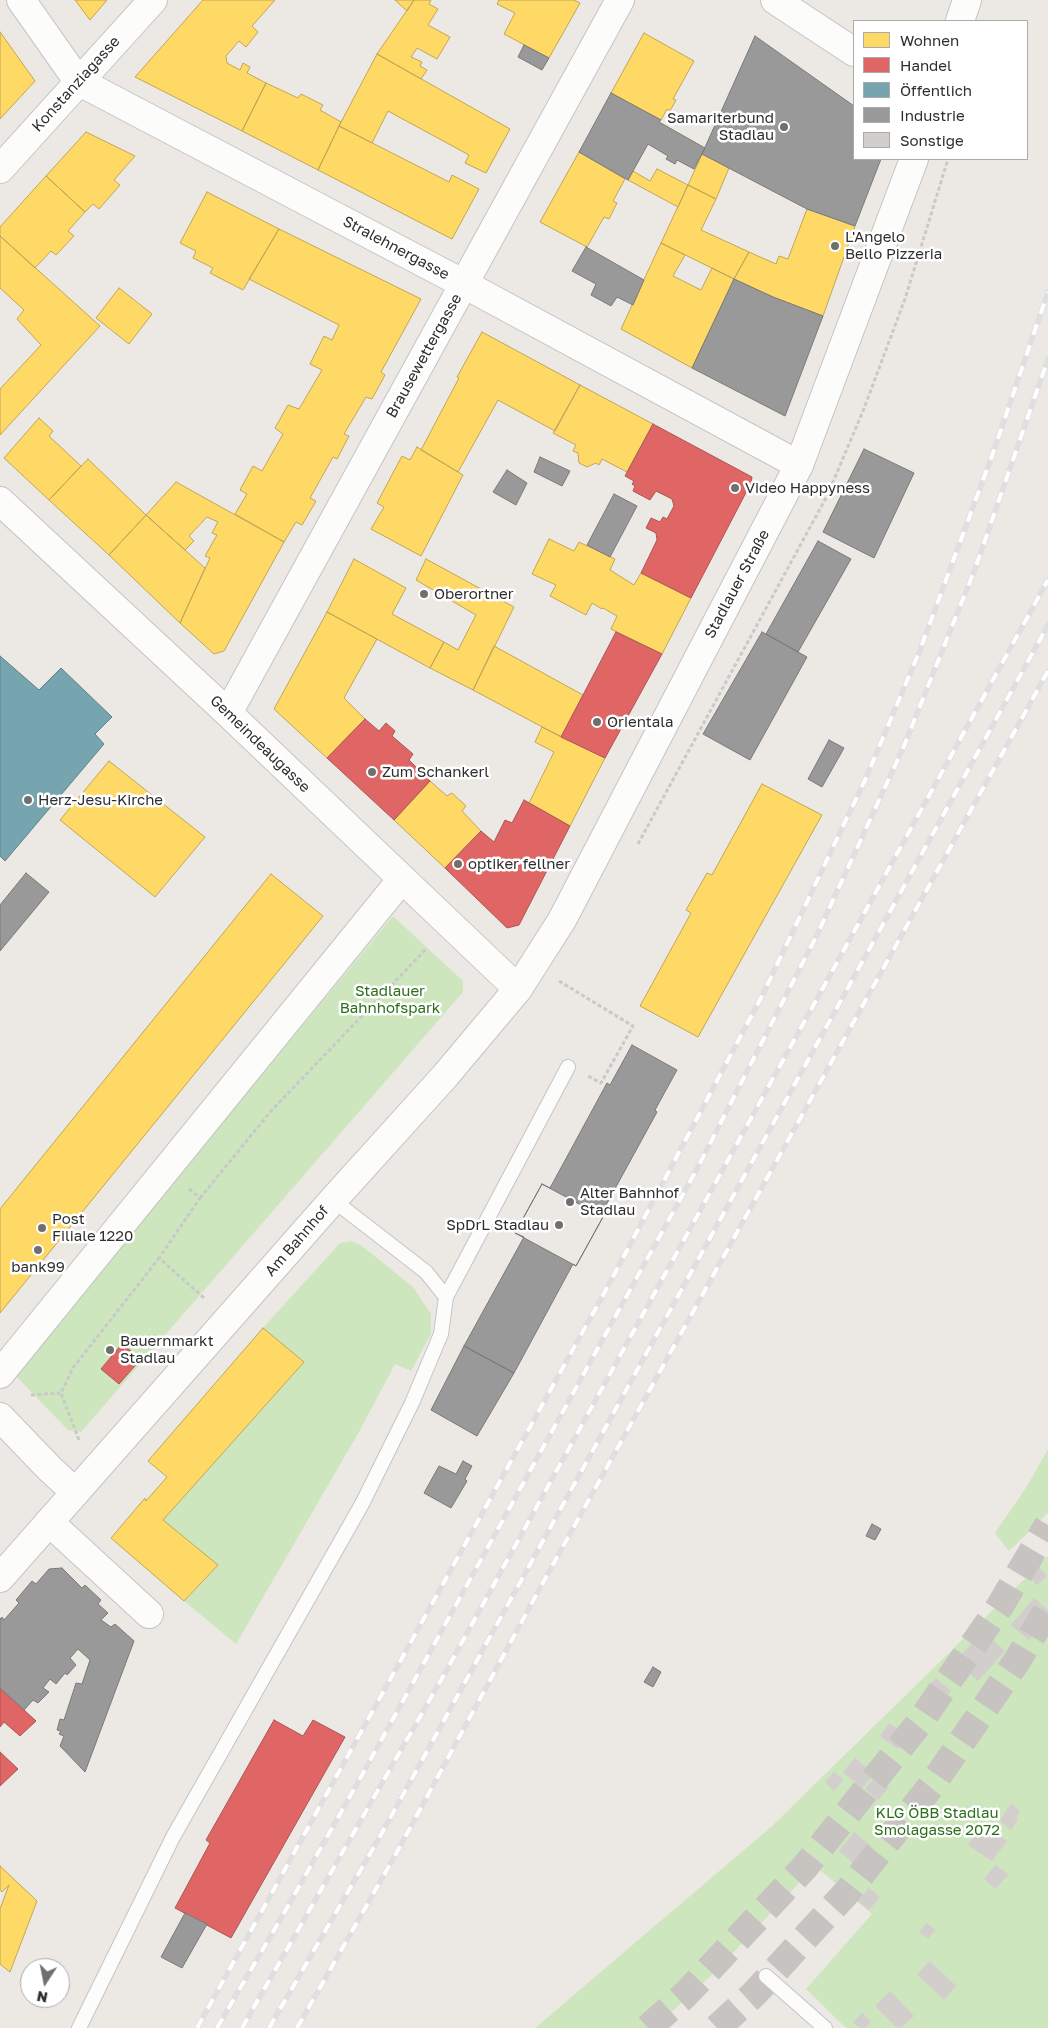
<!DOCTYPE html>
<html>
<head>
<meta charset="utf-8">
<style>
	body { margin:0 }
	#map { position:relative; width:1048px; height:2028px; overflow:hidden; background:#ece8e4; font-family:"Golos Text",sans-serif }
	canvas { display:block }
	.legend { position:absolute; left:853px; top:20px; width:175px; height:140px; box-sizing:border-box; background:#fff; border:1px solid #ababab; margin:0; padding:6px 9px; list-style:none; font-size:15px; color:#2e2e2e }
	.legend li { display:flex; align-items:center; gap:10px; height:25px }
	.legend b { width:25px; border:1px solid #ababab }
	.north { position:absolute; left:20px; top:1958px; width:50px; height:50px; box-sizing:border-box; background:#fff; border:1px solid #ababab; border-radius:50%; rotate:191deg; font-size:14px; font-weight:700; line-height:20px; text-align:center; color:#2e2e2e }
	.north::after { content:''; display:block; margin:auto; width:18px; height:22px; background:#706f6e; clip-path:polygon(50% 0,100% 100%,50% 72%,0 100%) }
</style>
</head>
<body>
<div id="map">
<canvas width="1048" height="2028"></canvas>
<ul class="legend">
<li><b style="height:14px;background:#ffd966"></b>Wohnen</li>
<li><b style="height:14px;background:#e06666"></b>Handel</li>
<li><b style="height:14px;background:#76a5af"></b>Öffentlich</li>
<li><b style="height:14px;background:#999"></b>Industrie</li>
<li><b style="height:14px;background:#d1cecb"></b>Sonstige</li>
</ul>
<div class="north">N</div>
</div>
<script>
const context = document.querySelector('canvas').getContext('2d');
context.lineJoin = 'round';
function fillPath(path, color) {
  context.fillStyle = color;
  context.fill(path, 'evenodd');
}
function poly(rows) {
  const path = new Path2D();
  for (const r of rows) {
    path.moveTo(r[0], r[1]);
    for (let i = 2; i < r.length; i += 2) path.lineTo(r[i], r[i + 1]);
  }
  return path;
}
function trace(path, color, width, dash) {
  context.strokeStyle = color;
  context.lineWidth = width;
  context.lineCap = dash ? 'butt' : 'round';
  context.setLineDash(dash || []);
  context.stroke(path);
}
function drawText(font, color, halo, rows, align = 'center') {
  context.font = font + ' "Golos Text",sans-serif';
  context.lineWidth = 5;
  context.setLineDash([]);
  context.textBaseline = 'middle';
  context.strokeStyle = halo;
  context.fillStyle = color;
  for (const [text, x, y, turn = 0] of rows) {
    context.save();
    context.translate(x, y);
    context.rotate((+turn || 0) * Math.PI / 180);
    context.textAlign = isNaN(turn) ? turn : align;
    if (halo) context.strokeText(text, 0, 0);
    context.fillText(text, 0, 0);
    context.restore();
  }
}
fillPath(poly([
	[393,916,463,981,463,992,81,1432,68,1430,15,1375,294,1030,298,1031],
	[352,1241,362,1246,413,1287,431,1314,431,1334,411,1371,395,1364,360,1430,236,1644,184,1601,217,1565,163,1520,303,1362,263,1328,340,1243],
	[1048,1449,1048,1513,1009,1551,995,1533,1027,1486],
	[1048,1556,1048,2028,846,2028,806,1989,872,1914,815,1866,718,1969,654,2028,535,2028,771,1827]
]), '#cee6be');
const homes = poly([
	[75,0,107,0,90,20,75,0],
	[203,0,275,0,252,26,258,32,246,47,239,41,226,56,227,63,240,70,243,63,250,67,247,73,266,83,242,131,135,77,203,0],
	[395,0,414,0,407,11,395,0],
	[414,0,431,0,429,4,438,9,428,25,450,37,437,59,417,48,411,57,422,62,420,66,427,70,421,79,377,54,414,0],
	[499,0,574,0,580,3,549,58,504,34,515,13,497,4,499,0],
	[0,32,35,81,0,119,0,32],
	[644,33,694,61,673,99,676,100,670,111,667,109,661,120,611,93,644,33],
	[377,54,510,129,486,173,465,163,469,155,388,111,372,143,339,126,377,54],
	[266,83,298,98,301,94,323,105,320,110,341,122,318,170,242,131,266,83],
	[339,126,449,182,452,175,479,189,452,239,318,170,339,126],
	[86,132,135,156,114,180,120,185,99,209,93,204,85,212,46,176,86,132],
	[579,152,625,179,613,201,617,203,609,219,604,217,587,247,540,222,579,152],
	[702,154,729,168,716,199,688,185,702,154],
	[657,169,688,185,678,207,628,180,633,171,650,181,657,169],
	[46,176,85,212,68,231,74,236,56,255,51,251,35,268,0,236,0,227,46,176],
	[688,185,716,199,701,230,749,252,734,279,661,243,688,185],
	[207,192,279,229,243,290,210,273,213,268,193,258,196,251,180,243,207,192],
	[807,209,855,226,823,316,773,297,734,279,749,252,776,264,779,256,788,259,807,209],
	[279,229,421,299,381,372,385,375,372,399,366,397,344,434,349,436,337,459,333,457,310,498,316,501,302,525,296,522,284,542,235,514,247,494,240,490,253,466,262,471,283,434,275,428,288,405,299,409,322,370,310,364,324,336,332,340,339,325,249,279,279,229],
	[0,236,100,326,0,435,0,389,41,345,17,319,24,310,0,288,0,236],
	[661,243,685,255,673,276,701,290,712,268,734,279,692,368,621,329,661,243],
	[119,288,152,314,129,344,96,318,119,288],
	[482,332,580,385,555,431,498,400,458,472,421,450,459,378,457,377,482,332],
	[580,385,653,424,627,472,602,459,599,465,596,463,587,467,579,463,578,453,573,451,576,445,553,433,580,385],
	[39,418,53,431,49,436,81,466,49,500,4,458,39,418],
	[417,447,463,475,421,556,371,529,384,507,377,503,402,456,410,460,417,447],
	[88,459,146,515,109,555,49,500,88,459],
	[176,482,284,542,224,651,214,654,180,623,210,558,205,556,217,535,212,533,218,522,207,517,189,536,194,541,185,550,146,515,176,482],
	[146,515,205,568,180,623,109,555,146,515],
	[549,539,574,551,579,542,615,559,610,570,634,585,641,573,691,598,662,654,611,629,617,616,603,608,602,609,592,603,586,615,550,596,556,585,532,574,549,539],
	[354,559,406,588,392,614,444,642,430,668,327,612,354,559],
	[426,559,514,607,473,690,430,668,444,642,458,650,476,615,416,580,426,559],
	[327,612,377,639,344,698,365,719,327,758,274,709,327,612],
	[494,646,583,695,561,737,473,690,494,646],
	[542,727,605,758,570,826,529,803,554,752,535,742,542,727],
	[109,761,205,837,155,897,60,820,109,761],
	[430,781,447,796,452,793,466,806,462,811,481,831,445,868,394,820,430,781],
	[762,784,822,815,698,1037,640,1006,691,913,686,910,707,873,712,875,762,784],
	[271,874,323,916,0,1313,0,1209,271,874],
	[263,1328,304,1362,163,1520,218,1565,184,1601,111,1538,145,1498,146,1501,167,1477,148,1461,263,1328],
	[0,1866,37,1901,10,1972,0,1964,0,1909,9,1885,2,1892,0,1890,0,1866]
]);
fillPath(homes, '#ffd966');
trace(homes, '#c0a655', 1);
const shops = poly([
	[653,424,752,477,751,483,691,598,641,573,657,540,656,533,646,528,651,518,660,522,663,517,667,519,674,506,672,499,656,491,650,500,633,491,635,486,632,484,634,481,625,476,653,424],
	[616,632,662,654,605,758,561,737,616,632],
	[365,719,379,731,386,723,395,731,392,736,413,754,409,760,430,781,394,820,327,758,365,719],
	[524,800,570,826,519,925,507,928,445,868,481,831,494,842,505,820,512,823,524,800],
	[122,1344,141,1359,119,1384,101,1369,122,1344],
	[0,1688,36,1721,20,1736,4,1722,0,1727,0,1688],
	[274,1720,303,1736,313,1720,345,1737,231,1938,175,1908,210,1843,206,1840,274,1720],
	[0,1752,18,1769,0,1786,0,1752]
]);
fillPath(shops, '#e06666');
trace(shops, '#ab5555', 1);
const public = poly([
	[0,656,39,690,61,668,112,717,95,734,104,744,5,861,0,856,0,656]
]);
fillPath(public, '#76a5af');
trace(public, '#608188', 1);
const industry = poly([
	[755,36,854,106,854,159,881,159,855,226,807,209,702,154,755,36],
	[524,45,549,58,542,70,518,57,524,45],
	[611,93,661,120,659,122,705,148,694,169,677,160,675,164,666,159,668,156,648,144,628,180,579,152,611,93],
	[586,247,644,280,633,305,617,297,611,306,591,295,596,284,572,271,586,247],
	[734,279,773,297,823,316,785,416,692,368,734,279],
	[864,449,914,473,874,558,823,532,864,449],
	[540,457,570,471,562,486,534,472,540,457],
	[507,470,527,483,516,505,493,492,507,470],
	[614,494,637,506,610,557,587,545,614,494],
	[818,541,851,559,798,652,766,634,818,541],
	[762,632,807,657,750,760,703,734,762,632],
	[829,740,844,748,822,787,808,779,829,740],
	[26,873,49,892,0,951,0,905,26,873],
	[632,1045,677,1070,655,1110,657,1112,600,1216,603,1217,576,1266,573,1264,514,1373,464,1346,524,1237,515,1233,542,1184,550,1188,607,1083,610,1085,632,1045],
	[542,1184,603,1217,576,1266,515,1233,542,1184],
	[464,1346,514,1373,477,1436,431,1410,464,1346],
	[463,1461,472,1466,465,1479,467,1481,451,1508,424,1493,439,1466,456,1474,463,1461],
	[872,1524,881,1529,875,1540,866,1536,872,1524],
	[62,1568,82,1588,85,1585,101,1600,98,1604,108,1613,101,1620,111,1627,115,1624,134,1641,85,1772,60,1746,64,1736,59,1734,61,1731,57,1730,60,1719,64,1720,76,1683,82,1684,90,1660,78,1649,70,1658,76,1665,67,1675,65,1673,56,1684,50,1679,43,1688,49,1692,38,1703,33,1700,24,1710,0,1688,0,1619,2,1617,4,1620,19,1603,16,1600,32,1581,36,1584,49,1569,62,1568],
	[653,1667,661,1672,653,1687,644,1682,653,1667],
	[185,1913,207,1924,182,1968,161,1957,185,1913]
]);
fillPath(industry, '#999');
trace(industry, '#797979', 1);
const building = poly([
	[1039,1567,1047,1576,1037,1585,1029,1576,1039,1567],
	[1034,1598,1048,1610,1048,1618,1029,1640,1011,1625,1034,1598],
	[987,1635,1005,1651,978,1681,956,1661,972,1643,976,1647,987,1635],
	[936,1678,951,1691,936,1709,921,1697,936,1678],
	[889,1723,907,1736,898,1749,880,1736,889,1723],
	[855,1758,874,1774,862,1788,843,1772,855,1758],
	[834,1772,843,1780,834,1791,825,1782,834,1772],
	[876,1776,889,1787,878,1800,865,1789,876,1776],
	[920,1779,930,1787,922,1798,911,1790,920,1779],
	[1011,1804,1020,1811,1016,1818,1006,1811,1011,1804],
	[1006,1811,1018,1819,1011,1830,1000,1821,1006,1811],
	[983,1825,1007,1841,992,1861,968,1845,983,1825],
	[854,1832,871,1846,856,1865,839,1851,854,1832],
	[995,1865,1008,1874,996,1889,984,1879,995,1865],
	[869,1888,880,1897,869,1910,858,1901,869,1888],
	[927,1923,935,1930,928,1939,919,1932,927,1923],
	[930,1961,956,1986,944,2000,917,1974,930,1961],
	[890,1991,914,2016,901,2028,897,2028,875,2006,890,1991],
	[862,2013,871,2022,865,2028,859,2028,853,2022,862,2013]
]);
fillPath(building, '#d1cecb');
trace(building, '#d7d4d0', 1);
trace(poly([
	[648,2028,686,1994,804,1868,920,1722,1000,1606,1048,1525],
	[717,2028,754,1994,848,1891,932,1785,1017,1661,1048,1609]
]), '#c6c3c0', 28, [28, 14]);
const lane = poly([
	[446,1297,568,1067],
	[766,1976,825,2028],
	[79,2028,173,1837,362,1504,412,1403,441,1334,446,1297,426,1272,333,1200]
]);
const street = poly([
	[21,0,78,81,464,284,799,465],
	[775,0,854,52],
	[0,169,153,0],
	[0,501,228,713,518,989],
	[228,713,620,0],
	[0,1374,402,879],
	[0,1417,49,1468,75,1492],
	[49,1522,149,1614]
]);
const secondary = poly([
	[960,21,967,0],
	[0,1578,333,1200,445,1076,518,989,562,920,799,465,914,159]
]);
trace(lane, '#c5c4c5', 16);
trace(street, '#c5c4c5', 30);
trace(secondary, '#c5c4c5', 30);
trace(poly([
	[638,844,827,496,863,411,905,299,948,159],
	[559,981,633,1026,601,1083,588,1076],
	[189,1189,200,1198,159,1258,204,1298],
	[200,1198,271,1111,427,948],
	[31,1395,60,1393],
	[79,1440,61,1393,73,1368,159,1258]
]), '#c9c9c8', 3, [4, 2.5]);
trace(lane, '#fcfcfb', 14);
trace(street, '#fcfcfb', 28);
trace(secondary, '#fcfcfb', 28);
const rail = poly([
	[197,2028,607,1288,763,994,866,778,920,650,992,456,1048,292],
	[217,2028,288,1906,357,1784,698,1167,817,935,904,746,975,569,1048,359],
	[242,2028,445,1673,1048,580],
	[269,2028,378,1840,1048,625],
	[297,2028,397,1852,540,1588,1048,671]
]);
trace(rail, '#dfdfe1', 5.5);
trace(rail, '#fff', 4, [11]);
for (const [x, y, r, color] of [
	[784,127,5,"#706f6e"],
	[835,246,5,"#706f6e"],
	[735,488,5,"#706f6e"],
	[424,594,5,"#706f6e"],
	[597,722,5,"#706f6e"],
	[372,772,5,"#706f6e"],
	[28,800,5,"#706f6e"],
	[458,864,5,"#706f6e"],
	[570,1202,5,"#706f6e"],
	[559,1225,5,"#706f6e"],
	[42,1228,5,"#706f6e"],
	[38,1250,5,"#706f6e"],
	[110,1350,5,"#706f6e"]
]) {
  const dot = new Path2D();
  dot.arc(x, y, r, 0, 2 * Math.PI);
  context.fillStyle = color;
  context.fill(dot);
  trace(dot, '#fff', 2);
}
drawText('15px', '#2e2e2e', '#fff', [
	["Konstanziagasse",76,84,-48],
	["Stralehnergasse",396,248,28],
	["Brausewettergasse",424,356,-61],
	["Stadlauer Straße",737,584,-62],
	["Gemeindeaugasse",260,744,44],
	["Am Bahnhof",297,1241,-49]
]);
drawText('15px', '#2e2e2e', '#fff', [
	["Samariterbund",774,118,"right"],
	["Stadlau",774,135,"right"],
	["L'Angelo",845,237],
	["Bello Pizzeria",845,254],
	["Video Happyness",745,488],
	["Oberortner",434,594],
	["Orientala",607,722],
	["Zum Schankerl",382,772],
	["Herz-Jesu-Kirche",38,800],
	["optiker fellner",468,864],
	["Alter Bahnhof",580,1193],
	["Stadlau",580,1210],
	["Post",52,1219],
	["Filiale 1220",52,1236],
	["SpDrL Stadlau",549,1225,"right"],
	["bank99",38,1267,"center"],
	["Bauernmarkt",120,1341],
	["Stadlau",120,1358]
], 'left');
drawText('15px', '#2c6e1b', '#fff', [
	["Stadlauer",390,991],
	["Bahnhofspark",390,1008],
	["KLG ÖBB Stadlau",937,1813],
	["Smolagasse 2072",937,1830]
]);
</script>
</body>
</html>
